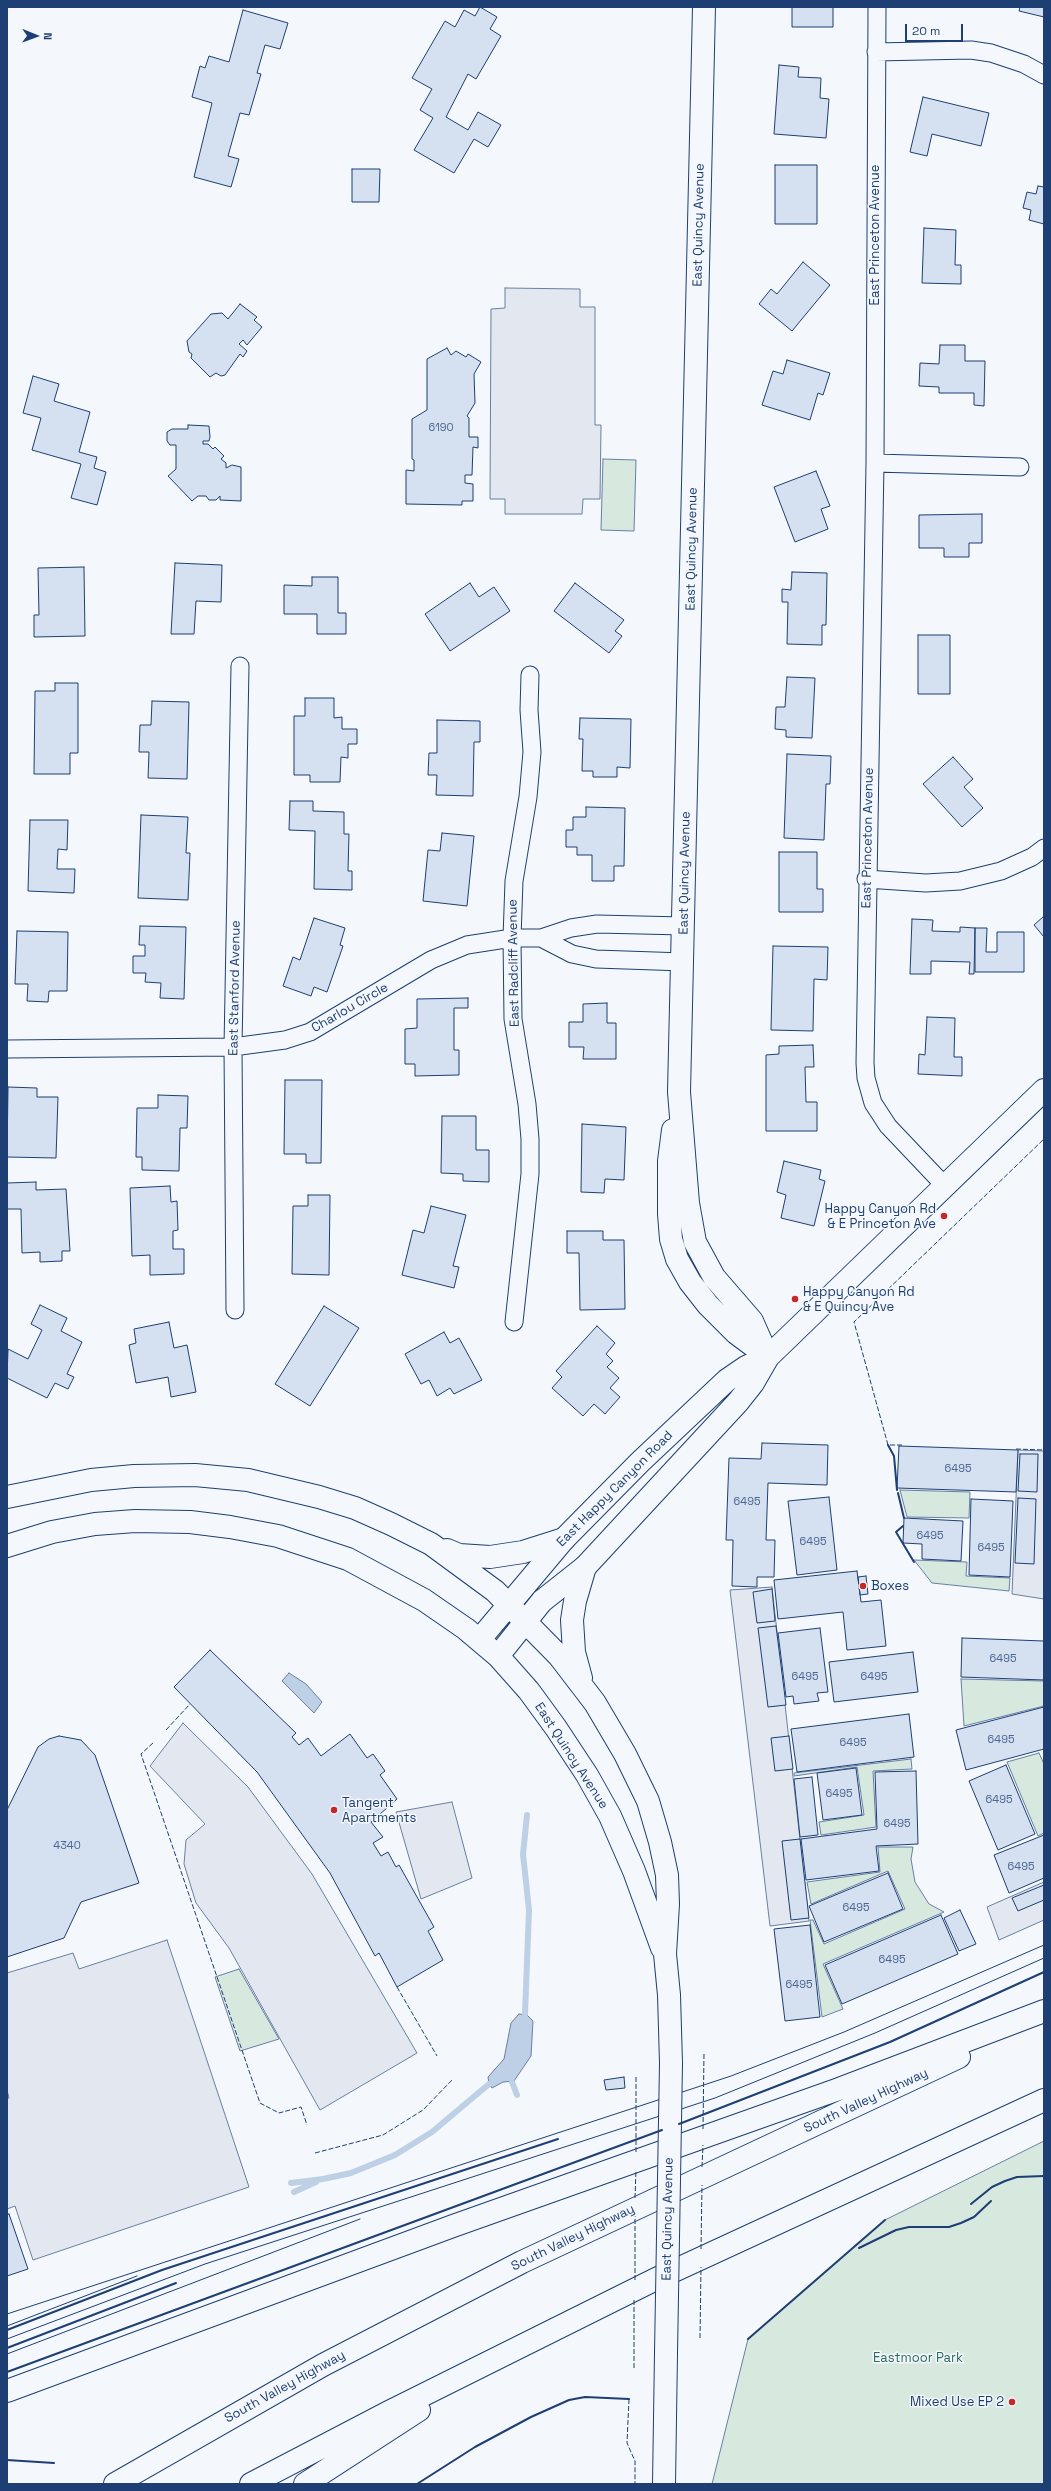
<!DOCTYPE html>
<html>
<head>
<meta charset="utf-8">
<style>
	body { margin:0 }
	#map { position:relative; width:1051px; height:2491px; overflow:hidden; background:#f4f7fb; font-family:"Space Grotesk",sans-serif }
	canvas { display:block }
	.frame { position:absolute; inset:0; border:8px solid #1d3f73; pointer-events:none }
	.north { position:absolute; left:16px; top:16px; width:40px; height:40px; -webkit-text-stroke:3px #f4f7fb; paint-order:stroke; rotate:91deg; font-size:11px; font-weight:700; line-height:16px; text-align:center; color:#1d3f73 }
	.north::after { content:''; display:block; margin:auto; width:14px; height:18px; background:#1d3f73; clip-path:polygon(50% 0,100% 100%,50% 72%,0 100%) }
	.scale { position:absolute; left:905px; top:24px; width:58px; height:18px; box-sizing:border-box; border:2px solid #1d3f73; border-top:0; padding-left:5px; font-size:12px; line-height:14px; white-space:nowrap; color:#1d3f73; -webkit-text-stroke:3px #f4f7fb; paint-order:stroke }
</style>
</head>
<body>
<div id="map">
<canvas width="1051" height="2491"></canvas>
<div class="frame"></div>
<div class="north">N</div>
<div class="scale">20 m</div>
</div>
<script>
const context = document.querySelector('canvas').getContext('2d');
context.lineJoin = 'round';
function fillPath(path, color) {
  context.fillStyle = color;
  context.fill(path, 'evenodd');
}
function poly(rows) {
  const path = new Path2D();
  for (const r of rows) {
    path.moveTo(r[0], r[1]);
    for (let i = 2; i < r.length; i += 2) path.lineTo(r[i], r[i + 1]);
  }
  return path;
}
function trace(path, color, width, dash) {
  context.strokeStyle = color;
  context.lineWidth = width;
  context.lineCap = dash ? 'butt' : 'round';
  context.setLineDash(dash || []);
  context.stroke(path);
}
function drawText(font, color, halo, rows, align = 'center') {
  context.font = font + ' "Space Grotesk",sans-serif';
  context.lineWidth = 3;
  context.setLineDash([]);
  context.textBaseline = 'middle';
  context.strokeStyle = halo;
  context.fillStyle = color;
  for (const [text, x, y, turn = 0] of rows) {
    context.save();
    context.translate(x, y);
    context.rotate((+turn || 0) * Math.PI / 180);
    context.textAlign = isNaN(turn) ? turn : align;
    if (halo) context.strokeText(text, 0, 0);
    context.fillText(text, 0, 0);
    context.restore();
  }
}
const green = poly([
	[603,459,636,460,634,531,601,530,603,459],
	[900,1490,970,1492,969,1518,907,1517,900,1490],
	[914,1560,967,1562,966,1576,1010,1578,1009,1591,932,1583,914,1560],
	[961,1679,1044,1681,1044,1706,964,1726,961,1679],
	[1039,1753,1044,1764,1044,1833,1038,1836,1007,1762,1039,1753],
	[911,1759,912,1769,873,1771,876,1827,821,1835,819,1822,864,1815,857,1767,794,1776,794,1773,911,1759],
	[878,1847,913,1847,911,1859,915,1882,929,1904,944,1912,823,1964,843,2009,822,2017,810,1920,813,1920,824,1944,905,1909,888,1871,811,1904,807,1882,880,1872,878,1847],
	[239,1969,279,2039,240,2051,215,1977,239,1969],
	[1044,2141,1044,2484,712,2484,748,2339,885,2220,1044,2141]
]);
fillPath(green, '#d7e8df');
trace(green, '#687fa3', 1);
const parking = poly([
	[505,288,580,289,580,307,595,307,595,425,601,425,600,499,583,499,582,514,505,514,505,499,490,499,491,309,505,308,505,288],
	[1018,1450,1044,1451,1044,1599,1012,1594,1018,1450],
	[772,1587,809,1921,770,1926,730,1590,772,1587],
	[183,1723,248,1787,312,1874,417,2053,320,2110,229,1948,196,1903,184,1864,186,1840,205,1824,150,1766,183,1723],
	[452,1802,472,1878,421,1899,396,1812,452,1802],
	[1044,1882,1044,1920,999,1940,987,1907,1044,1882],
	[167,1940,249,2187,33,2260,15,2206,7,2209,7,2099,9,2098,7,2090,7,1973,73,1953,79,1969,167,1940]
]);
fillPath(parking, '#e3e8f0');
trace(parking, '#687fa3', 1);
const water = poly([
	[289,1673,306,1684,322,1702,314,1713,282,1681,289,1673],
	[519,2014,527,2015,533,2021,531,2056,514,2081,503,2082,492,2088,489,2084,488,2077,504,2059,511,2023,519,2014]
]);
fillPath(water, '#bed0e5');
trace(water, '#687fa3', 1);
trace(poly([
	[525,2014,529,1910,523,1854,527,1815],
	[512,2082,517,2095],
	[291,2183,323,2179,351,2173,395,2155,432,2132,489,2084],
	[294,2192,316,2182]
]), '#bed0e5', 6);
const building = poly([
	[480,7,497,17,490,29,501,36,476,79,468,74,446,117,468,130,478,112,501,125,488,147,474,139,454,173,414,150,433,118,420,110,432,89,412,78,445,21,455,27,464,10,475,16,480,7],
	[792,7,833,7,833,27,792,27,792,7],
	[1020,7,1044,7,1044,17,1019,11,1020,7],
	[243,10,288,23,280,49,265,45,257,73,261,74,249,115,240,113,228,156,239,159,231,187,194,177,212,103,192,97,200,66,205,68,209,56,229,62,243,10],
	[779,65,799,67,798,77,821,78,820,98,829,99,826,138,774,134,779,65],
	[923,97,989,113,981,146,932,134,927,156,910,152,923,97],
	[775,165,817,165,817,224,775,224,775,165],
	[352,169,380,169,379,202,352,202,352,169],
	[1038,186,1044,187,1044,224,1029,220,1031,210,1023,208,1027,192,1036,194,1038,186],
	[924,228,956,230,955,265,961,265,961,284,922,283,924,228],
	[803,262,830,285,792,331,759,304,771,289,777,294,803,262],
	[240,304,257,317,254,320,262,327,247,345,243,340,239,344,247,351,243,357,240,354,225,375,221,376,216,373,210,377,191,358,192,354,189,352,187,341,211,314,222,313,228,319,240,304],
	[940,345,965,345,965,361,985,361,984,406,974,405,974,393,939,393,939,387,919,386,920,363,939,364,940,345],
	[447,348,451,355,456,351,466,357,468,354,481,362,474,374,475,403,467,416,469,418,469,437,478,437,478,448,473,447,472,475,465,475,465,483,473,484,473,501,462,501,462,505,406,504,406,470,414,471,414,460,412,459,412,419,427,410,427,359,447,348],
	[787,360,830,373,823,395,818,393,810,420,762,405,773,371,783,374,787,360],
	[33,376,59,384,54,401,90,412,79,452,97,457,94,468,106,472,97,505,71,498,81,464,32,450,41,418,23,413,33,376],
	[188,425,209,426,210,437,209,441,203,441,203,444,208,444,213,449,215,447,224,456,221,459,226,463,226,468,232,465,241,467,241,501,220,500,220,496,216,500,209,500,206,496,198,496,192,501,168,476,176,469,176,445,170,445,167,441,167,432,172,429,188,429,188,425],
	[816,471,830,506,821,509,828,529,795,542,774,487,816,471],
	[982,514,982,543,969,543,969,557,944,557,944,548,919,548,919,515,982,514],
	[175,563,222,565,221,602,196,601,194,634,171,634,175,563],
	[84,567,85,636,34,637,34,615,39,615,38,568,84,567],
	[792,572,827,573,826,625,822,625,822,645,787,644,788,602,782,602,782,589,791,590,792,572],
	[312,577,338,577,338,613,346,613,346,634,317,634,317,614,284,614,284,585,312,586,312,577],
	[470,583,479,597,494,587,510,611,450,651,425,614,470,583],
	[575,583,624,620,615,631,622,636,609,653,554,611,575,583],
	[918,635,950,635,950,694,918,694,918,635],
	[787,677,815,678,812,738,786,737,786,730,775,729,776,707,785,707,787,677],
	[55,683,78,683,78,753,70,753,70,774,34,774,35,691,55,691,55,683],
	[305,698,334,698,334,718,342,717,342,729,357,729,357,744,348,744,348,758,341,757,340,782,310,782,310,775,294,775,294,716,305,716,305,698],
	[152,701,189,702,187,779,148,778,149,752,139,752,140,725,151,725,152,701],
	[580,718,631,719,630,768,617,767,617,777,593,777,593,771,582,771,583,739,579,739,580,718],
	[437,720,480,721,480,742,474,742,473,796,436,795,437,775,428,775,429,753,437,753,437,720],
	[787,754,831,756,830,784,826,784,824,840,784,838,787,754],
	[953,757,973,779,964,787,983,808,962,827,923,784,953,757],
	[290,801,313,801,313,811,344,812,344,834,349,834,348,871,352,871,352,890,314,889,315,831,289,830,290,801],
	[586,807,625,808,624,866,614,866,614,881,592,881,592,855,577,855,577,847,566,847,566,830,573,830,573,817,586,817,586,807],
	[141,815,188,817,186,853,190,853,188,900,138,898,141,815],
	[30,820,68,820,67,850,58,849,57,869,75,869,74,893,28,891,30,820],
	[442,833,474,836,467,906,423,901,428,850,440,851,442,833],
	[779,852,817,852,817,889,823,889,823,912,779,912,779,852],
	[1044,916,1044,937,1034,925,1044,916],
	[314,918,345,928,340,945,343,946,327,992,314,987,311,996,283,986,293,957,300,960,314,918],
	[912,919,933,920,932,931,960,932,960,927,975,928,974,974,969,974,970,962,931,961,931,974,910,974,912,919],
	[140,926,186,927,184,999,160,998,161,983,145,982,146,973,133,973,133,956,145,956,145,945,139,945,140,926],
	[975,928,987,928,986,952,997,952,997,932,1024,932,1024,972,975,972,975,928],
	[17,931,68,932,67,991,49,991,48,1002,27,1001,28,984,15,984,17,931],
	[773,946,828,947,827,980,814,979,813,1031,771,1030,773,946],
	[468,998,468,1008,454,1008,454,1050,459,1050,459,1075,415,1076,415,1064,405,1064,405,1029,417,1028,417,999,468,998],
	[607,1003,607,1023,616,1023,616,1059,583,1059,584,1047,569,1047,569,1022,583,1022,583,1004,607,1003],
	[927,1017,955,1018,954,1057,962,1057,962,1076,918,1074,919,1054,925,1055,927,1017],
	[813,1045,814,1067,805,1067,806,1102,817,1102,817,1131,766,1131,766,1055,779,1054,779,1046,813,1045],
	[285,1080,322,1080,321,1163,306,1163,306,1154,284,1154,285,1080],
	[8,1087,37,1088,37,1097,58,1097,56,1158,7,1157,8,1087],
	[158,1095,188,1096,187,1128,180,1128,179,1171,142,1170,142,1157,136,1157,137,1108,158,1108,158,1095],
	[442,1116,476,1116,476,1150,489,1150,489,1182,463,1181,463,1174,441,1173,442,1116],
	[582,1124,626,1127,624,1180,605,1179,604,1193,581,1192,582,1124],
	[784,1161,821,1170,819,1179,825,1181,814,1226,781,1218,786,1195,777,1192,784,1161],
	[36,1182,36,1190,66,1189,70,1251,62,1251,62,1261,40,1262,40,1252,22,1253,21,1209,7,1209,7,1183,36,1182],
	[170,1186,171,1202,177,1201,178,1230,173,1231,173,1249,184,1249,184,1274,150,1275,150,1255,132,1256,130,1188,170,1186],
	[308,1195,330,1195,329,1275,292,1274,293,1206,308,1206,308,1195],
	[431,1206,466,1215,453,1266,459,1267,454,1288,402,1275,413,1230,424,1233,431,1206],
	[567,1231,603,1231,603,1240,624,1240,625,1309,580,1310,579,1253,567,1253,567,1231],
	[40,1305,67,1318,61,1331,82,1342,67,1374,74,1377,68,1389,55,1383,47,1398,7,1378,8,1349,28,1359,42,1330,31,1324,40,1305],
	[324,1306,359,1328,310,1406,275,1384,324,1306],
	[169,1322,174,1348,187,1345,196,1392,171,1397,168,1377,136,1383,129,1345,136,1343,134,1329,169,1322],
	[597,1326,615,1343,606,1354,613,1361,607,1367,619,1378,610,1388,620,1397,605,1414,594,1404,583,1416,552,1388,562,1377,556,1371,597,1326],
	[444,1332,450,1343,459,1338,482,1380,454,1394,450,1388,437,1396,429,1380,421,1384,405,1354,444,1332],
	[762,1443,828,1445,827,1485,768,1483,766,1540,775,1540,774,1577,757,1577,757,1587,732,1586,733,1540,726,1540,729,1458,761,1459,762,1443],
	[899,1446,1018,1450,1016,1492,897,1488,899,1446],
	[1020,1454,1038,1454,1037,1492,1018,1491,1020,1454],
	[829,1497,837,1570,797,1575,788,1501,829,1497],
	[1018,1498,1036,1499,1034,1564,1015,1563,1018,1498],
	[971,1499,1013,1501,1010,1577,969,1575,971,1499],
	[904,1518,963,1521,961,1561,922,1559,922,1544,903,1543,904,1518],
	[857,1571,861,1602,881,1600,886,1646,847,1650,843,1612,778,1619,774,1580,857,1571],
	[866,1576,868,1594,860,1595,858,1577,866,1576],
	[772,1589,775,1621,757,1623,753,1592,772,1589],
	[776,1626,786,1705,768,1707,758,1628,776,1626],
	[820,1628,828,1692,817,1693,819,1701,794,1704,793,1696,786,1697,778,1633,820,1628],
	[962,1638,1044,1641,1044,1680,961,1677,962,1638],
	[210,1650,296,1733,292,1737,299,1745,308,1738,321,1756,350,1734,367,1758,373,1754,378,1761,385,1771,380,1775,397,1799,371,1822,383,1837,373,1843,381,1856,388,1852,396,1867,399,1865,434,1927,428,1931,443,1960,397,1987,379,1953,375,1956,330,1873,257,1772,174,1687,210,1650],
	[913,1652,918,1692,834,1702,829,1662,913,1652],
	[1044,1707,1044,1749,966,1770,956,1730,1044,1707],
	[909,1714,914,1757,797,1772,791,1729,909,1714],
	[59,1736,81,1740,95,1755,139,1883,81,1902,64,1938,7,1957,7,1810,38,1747,49,1739,59,1736],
	[789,1736,793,1769,775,1771,771,1738,789,1736],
	[1006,1765,1035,1834,998,1850,969,1781,1006,1765],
	[856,1768,862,1815,823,1820,817,1773,856,1768],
	[916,1771,918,1844,876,1846,879,1871,806,1880,801,1839,877,1829,875,1772,916,1771],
	[812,1777,818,1835,800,1837,794,1779,812,1777],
	[1044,1835,1044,1878,1009,1893,994,1855,1044,1835],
	[800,1839,809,1918,791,1920,782,1841,800,1839],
	[888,1873,903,1909,824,1942,809,1906,888,1873],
	[1044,1885,1044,1900,1018,1911,1012,1898,1044,1885],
	[960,1910,976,1944,959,1951,944,1918,960,1910],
	[941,1915,958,1954,842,2004,825,1965,941,1915],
	[810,1925,820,2017,785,2021,774,1929,810,1925],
	[624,2077,625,2088,606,2090,604,2080,624,2077],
	[9,2214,28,2269,7,2276,7,2215,9,2214]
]);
fillPath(building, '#d5e0f0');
trace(building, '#1d3f73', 1);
const minor = poly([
	[877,7,875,463,865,1063,866,1078,873,1103,888,1126,944,1185],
	[876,52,971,50,991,53,1024,64,1044,75],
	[875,463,1020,467],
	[866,879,926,883,960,881,1001,871,1032,857,1044,848],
	[541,938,572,954,596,959,684,962],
	[7,1049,233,1047,285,1040,310,1032,431,960,467,945,512,938,541,938,571,928,597,924,684,926],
	[235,1310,233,1047,240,666],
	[514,1322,530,1174,530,1139,527,1104,513,1019,512,938,514,881,528,797,532,752,529,710,530,675]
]);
const tertiary = poly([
	[704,7,679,1092,688,1203,695,1242,714,1277,752,1321,768,1357],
	[673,1130,669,1161,669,1214,671,1239,677,1259,690,1282,708,1305,736,1333,767,1356],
	[480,1639,564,1539,640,1462,727,1380,746,1367,768,1357],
	[498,1656,542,1601,585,1567,738,1402,753,1383,768,1357,1044,1090]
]);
const secondary = poly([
	[7,1497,91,1480,134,1476,195,1475,248,1480,319,1497,355,1508,391,1524,431,1544,495,1591,559,1656,595,1703,625,1754,648,1801,660,1842,667,1875,668,1904,665,1954,669,1995,671,2063],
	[7,1546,52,1532,95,1524,135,1521,190,1522,230,1527,278,1536,348,1559,424,1600,466,1629,498,1656,529,1691,556,1728,587,1775,610,1816,634,1871,662,1948],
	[447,1550,459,1555,490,1557,523,1552,564,1539],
	[581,1678,574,1652,572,1620,575,1601,585,1567],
	[664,2484,666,2353]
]);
const motorway = poly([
	[7,2391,453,2226,839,2089,1044,2011],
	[115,2484,323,2365,522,2262,959,2057],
	[251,2484,389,2412,654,2280,1044,2100],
	[305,2484,419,2410]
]);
trace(minor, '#1d3f73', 19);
trace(tertiary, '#1d3f73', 24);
trace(secondary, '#1d3f73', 24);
trace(motorway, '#1d3f73', 24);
trace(minor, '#f4f7fb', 17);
trace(tertiary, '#f4f7fb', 22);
trace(secondary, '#f4f7fb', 22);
trace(motorway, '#f4f7fb', 22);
trace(poly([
	[7,2314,731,2076,844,2032,1044,1945],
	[7,2326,137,2276],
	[7,2339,205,2264,715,2098,875,2033,1044,1958],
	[7,2354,360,2219]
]), '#1d3f73', 1);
const secondaryBridge = poly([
	[666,2353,671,2063]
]);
trace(secondaryBridge, '#1d3f73', 24, []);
trace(secondaryBridge, '#f4f7fb', 22);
trace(poly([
	[902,1445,888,1445,854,1322,1044,1139],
	[1016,1449,1044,1450],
	[166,1730,190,1704],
	[153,1743,141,1754,260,2103,279,2113,301,2107,307,2125],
	[397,1987,437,2056],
	[703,2129,704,2053],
	[636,2152,636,2075],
	[315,2153,383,2135,423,2110,452,2080],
	[702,2167,703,2145],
	[635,2198,636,2170],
	[701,2249,702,2185],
	[635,2280,635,2216],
	[700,2338,701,2267],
	[634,2368,634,2300],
	[629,2399,627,2443,635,2461,635,2484]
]), '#1d3f73', 1, [5, 2]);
trace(poly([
	[888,1445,894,1456,897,1490],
	[898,1493,904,1518],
	[903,1526,896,1532,914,1562],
	[679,2124,890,2042,1044,1972],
	[971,2204,992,2187,1005,2181,1017,2177,1044,2176],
	[859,2248,896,2230,909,2227,949,2227,961,2223,974,2217,991,2201],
	[7,2330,162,2270,558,2139],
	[748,2339,885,2220],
	[7,2348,176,2283],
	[7,2372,662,2130],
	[7,2460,54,2463],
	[417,2484,475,2447,531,2417,569,2400,585,2397,629,2399]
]), '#1d3f73', 2);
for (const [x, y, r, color] of [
	[944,1216,4,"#c62828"],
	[795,1299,4,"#c62828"],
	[863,1586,4,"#c62828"],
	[334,1810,4,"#c62828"],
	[1012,2402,4,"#c62828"]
]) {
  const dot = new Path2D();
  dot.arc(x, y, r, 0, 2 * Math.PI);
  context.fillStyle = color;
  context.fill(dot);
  trace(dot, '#f4f7fb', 1.5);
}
drawText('11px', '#4b6792', null, [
	["6190",441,428],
	["6495",958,1469],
	["6495",747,1502],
	["6495",930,1536],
	["6495",813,1542],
	["6495",991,1548],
	["6495",1003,1659],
	["6495",805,1677],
	["6495",874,1677],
	["6495",1001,1740],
	["6495",853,1743],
	["6495",839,1794],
	["6495",999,1800],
	["6495",897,1824],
	["4340",67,1846],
	["6495",1021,1867],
	["6495",856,1908],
	["6495",892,1960],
	["6495",799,1985]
]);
drawText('13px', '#1d3f73', '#f4f7fb', [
	["East Quincy Avenue",699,225,-89],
	["East Princeton Avenue",875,235,-90],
	["East Quincy Avenue",692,549,-89],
	["East Princeton Avenue",868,838,-89],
	["East Quincy Avenue",685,873,-89],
	["East Radcliff Avenue",514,963,-91],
	["East Stanford Avenue",235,988,-89],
	["Charlou Circle",350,1008,-30],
	["East Happy Canyon Road",615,1489,-45],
	["East Quincy Avenue",571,1756,57],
	["South Valley Highway",866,2101,-25],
	["East Quincy Avenue",668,2219,-89],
	["South Valley Highway",573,2238,-26],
	["South Valley Highway",285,2387,-29]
]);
drawText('13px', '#1d3f73', '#f4f7fb', [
	["Happy Canyon Rd",936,1209,"right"],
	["& E Princeton Ave",936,1224,"right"],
	["Happy Canyon Rd",803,1292],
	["& E Quincy Ave",803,1307],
	["Boxes",871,1586],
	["Tangent",342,1803],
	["Apartments",342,1818],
	["Mixed Use EP 2",1004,2402,"right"]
], 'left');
drawText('13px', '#2c6c60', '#f4f7fb', [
	["Eastmoor Park",918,2358]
]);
</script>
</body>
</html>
